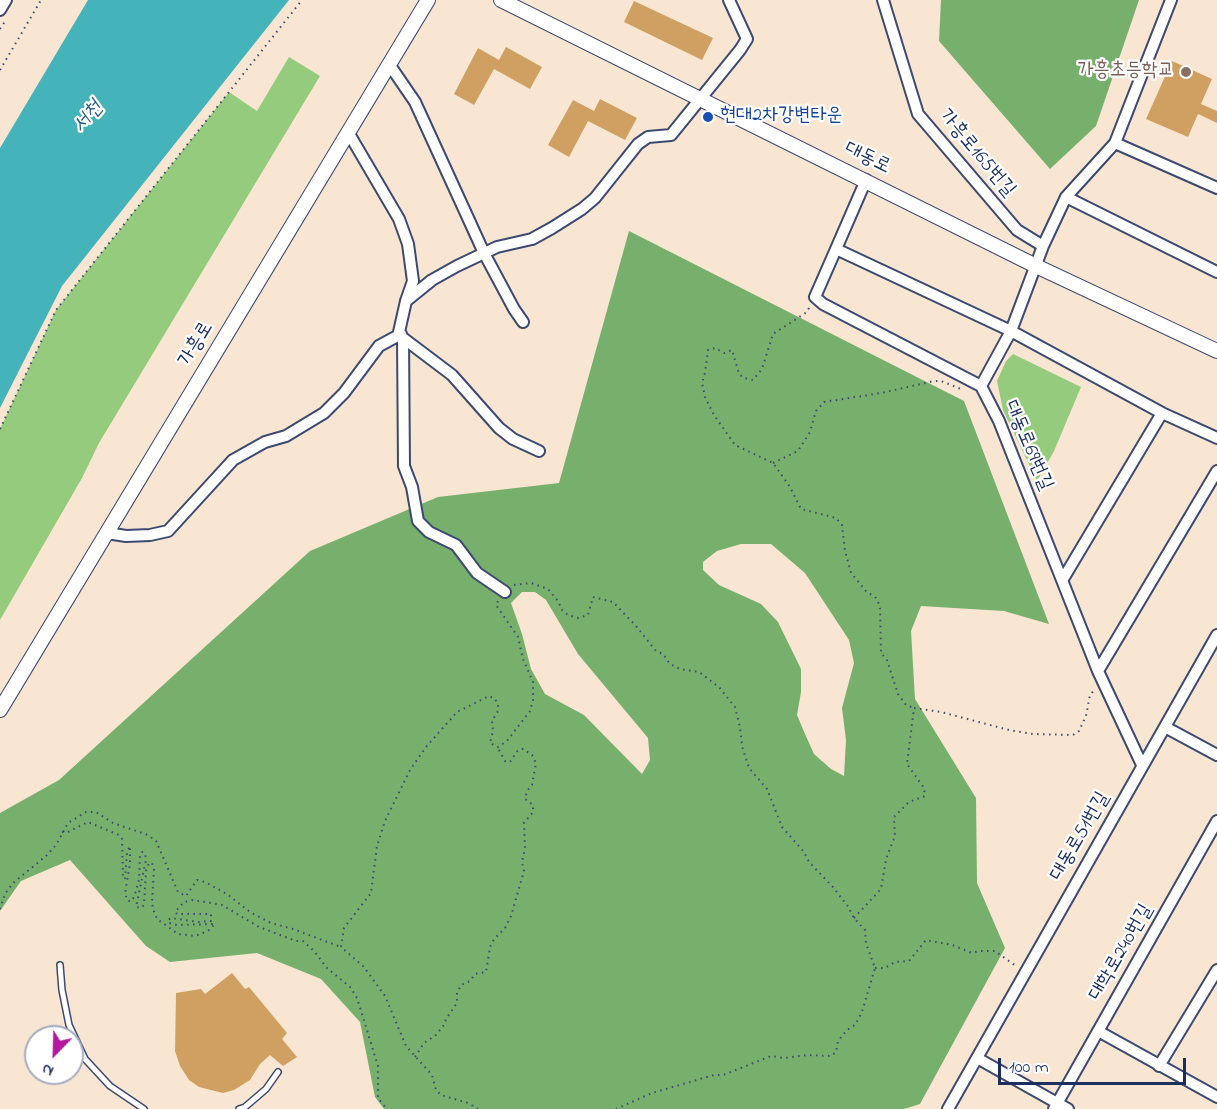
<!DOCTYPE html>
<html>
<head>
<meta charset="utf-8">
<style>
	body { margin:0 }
	#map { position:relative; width:1217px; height:1109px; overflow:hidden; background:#f8e6d3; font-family:"Indie Flower",sans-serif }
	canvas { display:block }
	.north { position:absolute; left:24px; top:1025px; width:60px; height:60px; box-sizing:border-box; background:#fff; border:2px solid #a4acbf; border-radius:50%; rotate:203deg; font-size:16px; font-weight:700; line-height:24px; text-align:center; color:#1b2f5e }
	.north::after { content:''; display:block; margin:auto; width:21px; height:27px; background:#b5179e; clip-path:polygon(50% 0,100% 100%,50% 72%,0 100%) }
	.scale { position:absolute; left:998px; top:1058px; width:188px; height:27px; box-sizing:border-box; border:3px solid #1b2f5e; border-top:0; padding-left:8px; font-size:18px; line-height:21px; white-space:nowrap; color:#1b2f5e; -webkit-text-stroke:4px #fff; paint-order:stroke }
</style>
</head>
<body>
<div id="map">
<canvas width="1217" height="1109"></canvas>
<div class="north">N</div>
<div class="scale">100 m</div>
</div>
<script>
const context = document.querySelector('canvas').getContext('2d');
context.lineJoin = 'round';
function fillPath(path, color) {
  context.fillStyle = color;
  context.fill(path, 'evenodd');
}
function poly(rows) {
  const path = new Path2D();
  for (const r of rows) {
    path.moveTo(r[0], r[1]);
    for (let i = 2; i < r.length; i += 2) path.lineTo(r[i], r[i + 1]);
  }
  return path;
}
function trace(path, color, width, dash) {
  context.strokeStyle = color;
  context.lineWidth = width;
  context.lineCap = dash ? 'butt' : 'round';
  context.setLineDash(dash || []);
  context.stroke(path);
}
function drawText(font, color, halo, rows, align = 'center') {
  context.font = font + ' "Indie Flower","Poor Story",sans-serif';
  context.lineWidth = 4.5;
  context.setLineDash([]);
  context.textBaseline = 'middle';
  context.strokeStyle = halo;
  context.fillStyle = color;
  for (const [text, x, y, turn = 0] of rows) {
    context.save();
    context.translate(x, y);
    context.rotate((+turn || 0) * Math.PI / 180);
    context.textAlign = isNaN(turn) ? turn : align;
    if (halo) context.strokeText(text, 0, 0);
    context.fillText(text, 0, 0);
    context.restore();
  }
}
fillPath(poly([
	[289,57,320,76,99,443,82,478,0,620,0,429,56,310,229,92,257,111],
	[1013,354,1081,387,1054,451,1037,481,1003,410,997,381,1006,361]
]), '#94cb7d');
fillPath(poly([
	[941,0,1139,0,1096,126,1050,169,939,41],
	[629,231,964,401,1049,624,1004,611,921,606,911,631,915,699,976,798,977,883,1005,948,920,1104,904,1109,384,1109,375,1097,360,1022,321,979,257,953,170,962,146,946,70,860,21,881,0,911,0,813,59,780,310,551,438,497,559,483],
	[741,544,771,544,805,573,849,640,854,663,842,708,846,740,844,776,831,769,814,754,805,734,797,715,801,692,801,669,778,622,761,604,719,585,703,570,703,562,717,551],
	[522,592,535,592,546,600,578,654,648,738,650,760,642,774,584,715,545,694,531,669,522,634,511,603]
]), '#77af6c');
fillPath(poly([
	[88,0,289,0,62,286,0,408,0,148]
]), '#44b4ba');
fillPath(poly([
	[634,1,713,38,702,60,624,22],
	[506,47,542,67,530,89,494,69,474,105,454,94,478,48,499,60],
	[1172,61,1212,79,1201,104,1217,111,1217,123,1198,114,1188,137,1146,119],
	[600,99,637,118,625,140,588,121,569,157,548,145,573,100,594,111],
	[232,973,245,989,249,987,287,1033,282,1039,297,1057,283,1066,270,1055,260,1064,250,1080,234,1090,223,1093,199,1087,189,1080,180,1066,175,1051,176,993,201,989,205,994]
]), '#cfa061');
const lane = poly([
	[60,965,62,990,69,1025,85,1059,110,1086,144,1109],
	[239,1109,245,1107,266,1089,278,1072]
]);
const street = poly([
	[883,0,918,114,1017,230,1043,246],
	[0,10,6,0],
	[389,64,415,102,484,253,514,309,523,322],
	[348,132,399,219,408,244,413,281,406,301,399,332,403,338,452,375,499,428,513,439,539,451],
	[1115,143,1217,188],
	[866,180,836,249,1011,331,1162,413,1217,438],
	[1066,197,1217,272],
	[836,249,815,297,823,304,981,386],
	[406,301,432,280,457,266,497,247,532,239,552,228,582,209,595,198,638,144,648,137,671,135,740,50,747,39,729,0],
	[403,338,404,466,412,487,418,521,429,532,456,545,477,573,505,592],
	[107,533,126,536,150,535,168,531,233,460,265,442,286,436,324,413,344,393,379,346,401,334],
	[1063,579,1162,413],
	[1098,671,1217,471],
	[1165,727,1217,755],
	[1142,765,1098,671,999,421,981,386,1011,331,1043,246,1066,197,1115,143,1171,0],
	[1098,1031,1217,1097],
	[977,1058,1068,1109],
	[1159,1066,1217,970],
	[948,1109,1217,635],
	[1054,1109,1217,821]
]);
const secondary = poly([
	[501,0,1036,266,1217,351],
	[0,710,428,0]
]);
trace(lane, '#3c4a70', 8);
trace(street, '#3c4a70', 14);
trace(secondary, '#3c4a70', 16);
trace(poly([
	[0,29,6,20],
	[0,70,41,0],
	[809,308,807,312,773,334,762,369,753,380,744,378,739,374,732,350,724,353,715,348,708,350,705,373,702,383,705,397,714,415,735,445,773,463,790,487,801,509,836,518,842,525,845,551,851,573,866,591,876,598,880,606,881,653,887,660,898,694,906,705,914,708],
	[0,429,56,310,302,0],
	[773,463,798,451,810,432,816,411,824,402,881,393,934,381,941,381,961,389],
	[514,585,531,583,548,589,558,601,562,610,568,615,578,618,588,615,593,597,613,602,636,626,656,651,663,654,670,664,680,669,699,672,719,687,735,707,740,727,742,746,749,768,767,789,782,827,804,852,809,862,832,886,847,905,854,918,865,930,866,943,875,968,862,1012,855,1025,847,1030,838,1041,836,1052,831,1056,807,1055,784,1058,771,1056,723,1075,714,1075,652,1093,616,1109],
	[62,832,68,832,88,822,119,835,122,839,123,877,125,879,127,852,130,846,130,863,125,894,128,901,132,901,135,894,139,880,140,855,142,852,145,853,146,860,136,907,141,908,144,905,146,871,149,863,152,863,154,869,152,902,153,909,157,919,178,934,195,936,208,931,215,924,177,925,169,923,168,920,171,918,199,922,211,921,211,914,177,914,175,912,184,902,193,900,222,905,259,927,296,941,303,941,314,951,327,968,350,987,357,998,378,1066,378,1098,387,1109],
	[0,909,5,894,13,883,46,856,56,845,68,823,86,812,96,812,113,823,148,835,156,841,178,892,186,896,197,880,205,882,227,894,250,912,271,923,293,929,341,947],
	[854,918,881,889,886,859,895,836,894,817,909,802,925,796,924,788,907,764,914,708,941,712,1009,730,1033,734,1073,735,1079,731,1086,716,1090,695,1095,689],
	[875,968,885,968,895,962,909,961,926,940,952,945,972,953,980,951,995,951,1016,966],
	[415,1057,424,1043,436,1035,444,1025,446,1019,457,1003,457,993,461,985,470,981,475,974,486,972,490,947,494,939,505,928,511,916,524,871,522,862,525,848,524,823,533,812,533,805,525,799,527,791,532,785,536,763,532,755,523,749,518,750,510,762,505,761,498,748],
	[478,1109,468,1103,441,1095,436,1090,432,1075,406,1046,385,996,364,967,341,947,344,928,371,893,377,846,385,821,410,770,426,747,457,712,489,696,495,699,498,705,498,711,492,721,493,731,490,743,498,747,507,741,530,711,533,700,533,682,523,659,518,637,496,605,498,601]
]), '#3c4a70', 2, [1.5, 4.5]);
trace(lane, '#fff', 5);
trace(street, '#fff', 10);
trace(secondary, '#fff', 14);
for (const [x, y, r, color] of [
	[1186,72,6,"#8d6e63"],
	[708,117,6,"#1a4fb4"]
]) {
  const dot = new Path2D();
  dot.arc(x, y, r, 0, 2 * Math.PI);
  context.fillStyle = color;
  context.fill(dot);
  trace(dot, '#fff', 2);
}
drawText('20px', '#785e54', '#fff', [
	["가흥초등학교",1174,72]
], 'right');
drawText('20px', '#164399', '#fff', [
	["현대2차강변타운",720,117]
], 'left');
drawText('20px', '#1b2f5e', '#fff', [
	["가흥로165번길",976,154,50],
	["대동로",867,159,26],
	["가흥로",197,345,-59],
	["대동로69번길",1027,446,67],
	["대동로51번길",1081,837,-60],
	["대학로240번길",1122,953,-60]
]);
drawText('italic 21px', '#295e7e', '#fff', [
	["서천",89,118,-50]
]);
</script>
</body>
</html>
